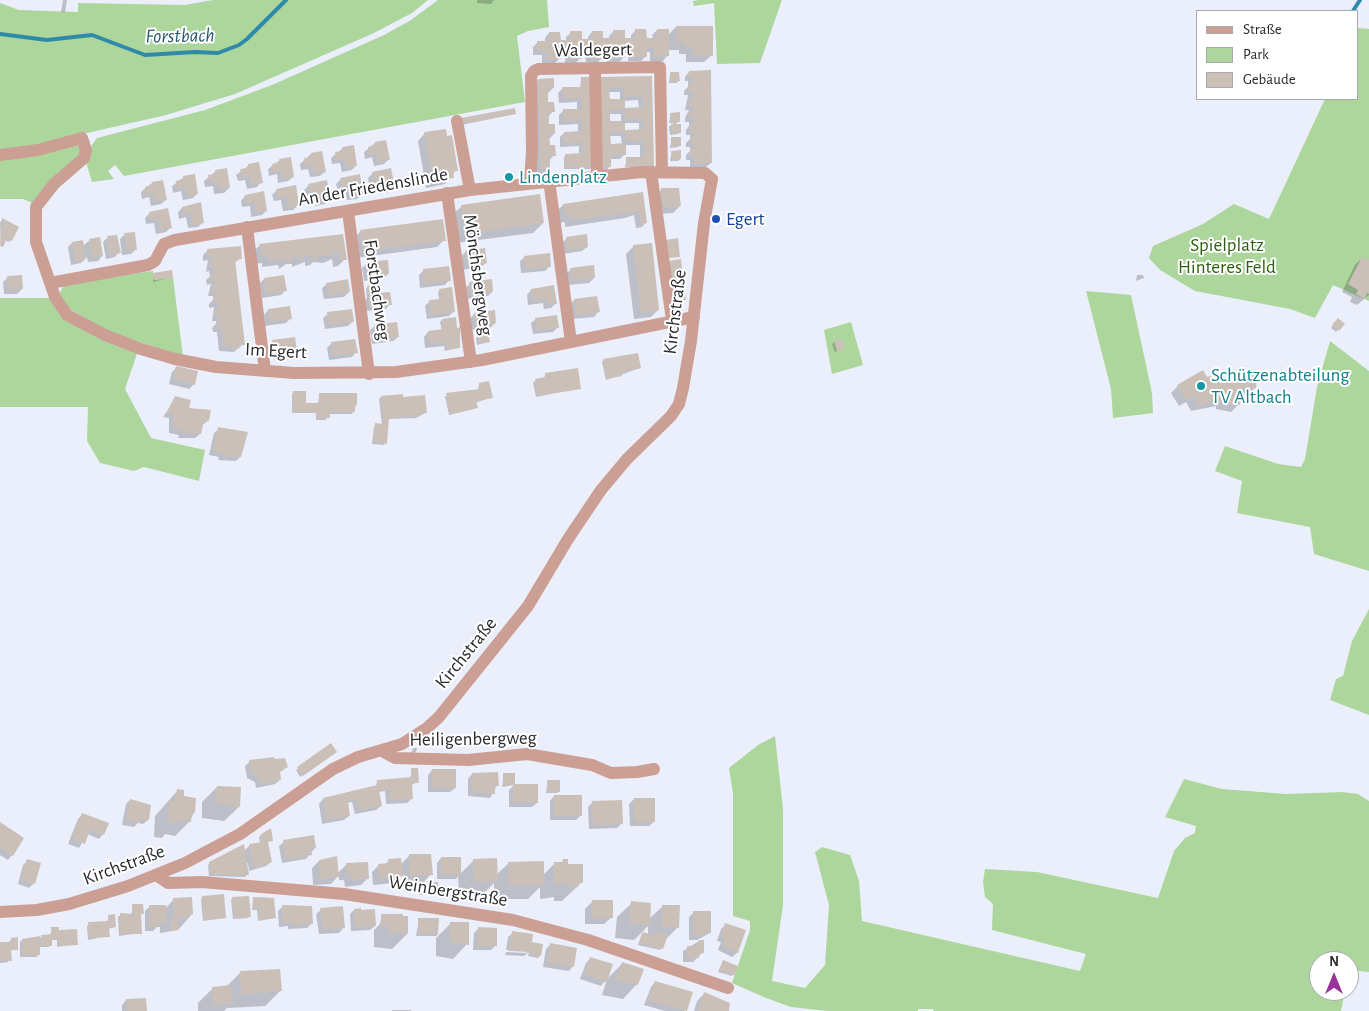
<!DOCTYPE html>
<html>
<head>
<meta charset="utf-8">
<style>
	body { margin:0 }
	#map { position:relative; width:1369px; height:1011px; overflow:hidden; background:#ebeffb; font-family:"Alegreya Sans",sans-serif }
	canvas { display:block }
	.legend { position:absolute; left:1196px; top:10px; width:162px; height:90px; box-sizing:border-box; background:#fff; border:1px solid #a9a9ab; margin:0; padding:6px 9px; list-style:none; font-size:15px; color:#27292d }
	.legend li { display:flex; align-items:center; gap:10px; height:25px }
	.legend b { width:25px; border:1px solid #a9a9ab }
	.north { position:absolute; left:1309px; top:951px; width:50px; height:50px; box-sizing:border-box; background:#fff; border:1px solid #a9a9ab; border-radius:50%; rotate:0deg; font-size:14px; font-weight:700; line-height:20px; text-align:center; color:#27292d }
	.north::after { content:''; display:block; margin:auto; width:18px; height:22px; background:#973297; clip-path:polygon(50% 0,100% 100%,50% 72%,0 100%) }
</style>
</head>
<body>
<div id="map">
<canvas width="1369" height="1011"></canvas>
<ul class="legend">
<li><b style="height:6px;background:#cc9f95"></b>Straße</li>
<li><b style="height:14px;background:#add69d"></b>Park</li>
<li><b style="height:14px;background:#cbc0b8"></b>Gebäude</li>
</ul>
<div class="north">N</div>
</div>
<script>
const context = document.querySelector('canvas').getContext('2d');
context.lineJoin = 'round';
function fillPath(path, color) {
  context.fillStyle = color;
  context.fill(path, 'evenodd');
}
function poly(rows) {
  const path = new Path2D();
  for (const r of rows) {
    path.moveTo(r[0], r[1]);
    for (let i = 2; i < r.length; i += 2) path.lineTo(r[i], r[i + 1]);
  }
  return path;
}
function trace(path, color, width, dash) {
  context.strokeStyle = color;
  context.lineWidth = width;
  context.lineCap = dash ? 'butt' : 'round';
  context.setLineDash(dash || []);
  context.stroke(path);
}
function drawText(font, color, halo, rows, align = 'center') {
  context.font = font + ' "Alegreya Sans",sans-serif';
  context.lineWidth = 4;
  context.setLineDash([]);
  context.textBaseline = 'middle';
  context.strokeStyle = halo;
  context.fillStyle = color;
  for (const [text, x, y, turn = 0] of rows) {
    context.save();
    context.translate(x, y);
    context.rotate((+turn || 0) * Math.PI / 180);
    context.textAlign = isNaN(turn) ? turn : align;
    if (halo) context.strokeText(text, 0, 0);
    context.fillText(text, 0, 0);
    context.restore();
  }
}
fillPath(poly([
	[213,0,428,0,412,13,374,33,235,94,166,115,74,136,82,153,34,204,23,199,0,199,0,3,19,10,78,12,78,3,185,5],
	[438,0,547,0,549,27,528,31,517,36,525,102,124,176,115,165,108,171,114,179,92,182,86,162,92,145,97,138,205,110,272,85,384,35,411,20],
	[699,0,782,0,760,63,717,64,714,3,694,6,693,1],
	[1358,28,1369,29,1369,301,1333,285,1315,318,1290,309,1195,291,1160,270,1149,258,1153,246,1203,224,1234,204,1269,219,1325,99,1358,99],
	[153,271,154,280,173,278,183,356,102,330,64,306,60,293,63,286,70,282],
	[1086,291,1131,295,1152,393,1153,413,1113,418,1111,389],
	[0,298,52,298,138,351,125,389,151,438,205,450,199,481,144,467,134,471,100,463,87,441,88,407,0,407],
	[851,322,863,365,832,374,824,330],
	[1330,341,1369,371,1369,571,1314,554,1310,527,1237,513,1242,481,1215,471,1225,446,1278,464,1301,467,1305,459,1317,387],
	[1369,609,1369,715,1330,700,1336,679,1343,676,1352,641],
	[775,736,783,809,783,905,772,981,805,988,825,965,829,905,815,852,822,847,850,855,859,881,862,921,1080,971,1086,954,992,930,993,904,985,897,983,882,985,869,1037,872,1158,898,1174,851,1185,838,1195,833,1196,826,1165,817,1184,779,1222,789,1286,794,1342,792,1358,794,1369,801,1369,972,1351,970,1349,975,1349,961,1319,961,1319,991,1345,991,1341,1011,934,1011,933,1009,918,1009,918,1011,828,1011,791,1007,766,998,732,983,750,930,750,921,733,916,733,793,729,768,758,745]
]), '#add69d');
fillPath(poly([
	[63,0,67,0,65,12,61,12],
	[477,0,494,0,491,4,477,3],
	[676,27,712,55,704,62,686,62,686,54,679,54,679,50,667,50,667,56,663,61,650,61,650,52,645,52,646,56,641,61,628,61,628,53,624,53,624,57,619,62,607,62,607,53,602,53,602,58,598,62,586,62,585,54,580,54,580,58,576,63,565,63,565,54,559,54,559,59,555,63,542,63,542,55,533,55,533,47,538,42,545,42,545,38,549,33,559,41,566,41,566,37,571,33,580,41,588,41,588,37,592,32,602,40,609,39,609,36,614,31,624,39,631,39,631,35,636,30,645,39,653,39,652,35,657,30,667,36],
	[689,72,709,72,711,163,706,167,690,168,690,160,686,160,686,155,690,151,690,147,686,147,686,143,690,139,690,135,686,135,686,130,689,126,689,122,685,122,685,118,689,110,685,110,688,95,684,95,684,91,688,87,688,81,685,81,685,77],
	[670,74,678,81,677,83,669,83],
	[651,77,651,167,625,167,627,158,640,158,640,145,625,145,625,154,620,159,610,159,610,166,606,171,597,171,595,83],
	[608,92,620,92,620,100,608,101],
	[638,100,639,109,623,109,623,101],
	[609,114,621,114,621,123,609,123],
	[624,123,639,123,639,131,624,131],
	[609,136,621,136,622,145,610,145],
	[581,79,592,167,590,169,564,169,564,157,579,155,579,146,560,147,560,137,564,133,578,132,578,124,559,125,559,115,564,110,577,110,577,102,559,103,558,93,563,88,580,88],
	[538,80,553,88,547,94,547,103,553,111,548,117,548,125,554,134,548,140,548,147,554,155,549,161,549,168,542,175,534,175,531,87],
	[515,114,461,125,460,121],
	[671,114,679,121,675,125,680,132,678,134,670,135,669,127,674,123,669,123],
	[425,133,456,170,445,184,426,188,418,141],
	[672,138,680,145,678,147,670,148],
	[375,143,388,160,384,164,374,166,372,157,365,159,364,152],
	[343,148,356,165,352,170,342,172,340,163,332,164,331,158],
	[672,152,680,159,678,161,670,161],
	[311,154,325,171,320,176,310,177,308,169,301,170,300,164],
	[280,160,293,177,288,181,278,183,277,174,269,176,268,169],
	[248,166,261,182,257,187,247,189,245,180,238,181,236,175],
	[390,169,393,188,389,192,379,194,377,183,369,184,368,178,373,173],
	[216,171,229,188,224,193,214,194,213,186,205,187,204,181],
	[359,175,362,194,357,199,347,200,345,189,338,190,336,184,341,179],
	[184,177,197,194,193,198,183,200,181,191,173,193,172,186],
	[152,183,166,200,161,204,151,206,149,197,142,199,141,192],
	[309,185,330,200,325,204,315,206,313,195,305,196,304,190],
	[295,186,298,205,293,210,283,211,281,200,274,201,272,195,277,190],
	[662,189,680,206,673,213,657,214,655,196],
	[263,192,266,211,262,215,251,217,250,206,242,207,241,201,245,196],
	[642,193,646,222,642,227,636,228,634,215,625,218,565,227,565,222,558,223,556,212,563,205],
	[200,204,203,222,198,227,188,228,186,217,179,219,178,212,182,208],
	[461,207,543,223,533,233,455,243,451,216],
	[167,209,170,228,166,232,156,234,154,223,146,224,145,218,150,213],
	[2,220,11,240,9,242,5,240,1,248,0,223],
	[360,232,444,240,437,247,356,258,353,239],
	[125,234,136,249,131,254,122,255,120,239],
	[342,236,345,259,338,266,333,267,332,259,323,263,313,262,310,265,305,266,305,262,292,267,292,264,286,264,279,269,278,265,262,267,262,263,254,264,252,253,260,245],
	[107,238,119,252,115,257,106,259,103,242],
	[567,238,587,247,582,251,563,254,562,243],
	[90,240,102,256,98,261,88,262,87,257,81,263,71,265,68,247,72,243,83,246],
	[634,246,658,310,651,317,634,319,626,254],
	[207,251,241,258,234,263,243,344,234,352,219,351,217,332,213,332,212,328,216,324,216,321,212,321,214,307,209,308,209,304,213,300,213,296,208,296,211,284,207,285,206,280,210,276,209,271,206,272,208,260,203,261,203,255],
	[466,252,486,263,481,267,462,270,461,256],
	[525,257,550,266,545,271,521,273,520,261],
	[1362,258,1369,261,1369,295,1357,305,1350,302,1352,297,1342,292,1355,265],
	[367,263,388,274,383,279,364,281,362,268],
	[571,269,594,278,589,283,568,285,566,274],
	[423,271,449,280,445,285,420,288,419,275],
	[154,274,172,277,153,282],
	[1137,275,1143,275,1144,278,1136,281],
	[8,277,22,289,17,294,4,294,3,282],
	[264,279,285,291,281,295,262,298,260,283],
	[327,284,349,292,344,297,324,299,322,288],
	[470,284,492,292,488,296,467,299,465,288],
	[368,287,378,293,390,304,386,309,366,311,364,301,367,298,366,289],
	[440,290,454,311,449,316,427,319,425,306,430,301,439,300,438,292],
	[531,290,556,303,551,308,544,309,543,303,528,305,527,295],
	[574,300,598,312,594,317,572,319,570,305],
	[268,310,290,319,286,323,265,326,264,315],
	[328,314,353,321,348,326,325,329,323,318],
	[474,314,495,323,490,328,471,330,470,319],
	[536,319,558,327,553,332,533,334,531,323],
	[442,320,459,347,445,351,444,346,425,348,424,337,428,332,442,331,440,322],
	[1336,322,1343,324,1336,332,1331,328],
	[375,326,398,337,393,341,372,344,370,330],
	[478,336,488,342,477,345,476,338],
	[273,341,296,351,291,355,269,358,268,346],
	[834,342,843,348,835,352,832,344],
	[332,343,356,352,352,357,329,360,327,348],
	[604,360,640,368,606,380,602,362],
	[177,367,194,384,189,389,169,384,172,372],
	[545,375,580,388,536,397,533,382,544,379],
	[1244,375,1255,388,1248,395,1240,394,1238,405,1231,412,1216,409,1216,406,1191,411,1186,402,1179,406,1171,393,1178,386,1206,378,1222,384],
	[479,384,492,397,475,403,474,409,449,415,445,396,478,390],
	[294,392,305,404,318,404,319,395,356,405,352,414,328,414,326,420,316,420,316,413,292,413,292,394],
	[381,397,424,397,425,413,416,418,388,419,384,445,372,444,374,427,382,425,379,399],
	[176,398,188,409,208,421,202,425,200,434,195,438,178,438,179,435,169,433,169,418,163,417],
	[219,429,240,457,236,461,218,460,219,457,209,455,214,433],
	[331,745,334,753,300,777,296,770],
	[413,748,417,748,416,752,411,754],
	[250,762,287,767,279,773,280,780,275,784,256,788,255,782,247,778,245,766],
	[412,770,418,782,411,785,412,798,407,803,386,804,385,791,378,792,381,806,376,810,355,814,352,802,347,803,349,816,344,820,322,824,319,804,323,799,376,786,377,781,410,779],
	[432,770,455,788,450,792,428,792,428,775],
	[472,774,497,785,490,798,468,796,468,779],
	[504,774,514,785,537,803,532,807,509,807,509,790,514,785,502,787],
	[548,781,559,791,557,793,546,793],
	[217,787,239,807,224,821,202,818,202,802],
	[178,790,194,812,190,821,175,836,165,834,162,838,154,837,155,816],
	[554,796,581,815,576,820,550,820,550,801],
	[634,799,654,822,649,826,630,826,629,804],
	[130,800,138,801,148,820,143,824,138,823,134,827,122,825,126,804],
	[593,802,622,823,617,828,589,829,588,807],
	[82,815,103,834,99,839,87,834,79,848,68,844,78,819],
	[0,824,12,855,8,860,0,855],
	[261,835,272,840,267,842,271,862,266,866,249,871,248,863,246,863,247,875,245,877,209,876,208,865,210,863,244,851,250,845,260,843,259,837],
	[284,842,315,848,306,859,282,863,279,846],
	[410,855,431,874,422,884,438,892,436,894,419,895,418,886,422,882,404,883,403,874,394,883,373,885,372,872,379,865,385,864,389,861,400,865],
	[441,858,460,874,473,861,496,875,509,863,543,875,555,863,567,861,567,865,582,882,562,901,554,901,554,897,540,899,540,887,528,899,494,899,494,883,482,895,459,896,458,876,456,879,437,879,437,863],
	[28,860,34,883,29,888,18,884,23,865],
	[319,861,338,873,346,865,368,878,361,885,345,887,344,880,339,880,339,875,331,884,313,885,312,868],
	[203,897,225,918,203,921,201,899],
	[233,898,250,916,248,918,233,919,231,900],
	[174,899,192,914,178,930,160,933,160,927,157,927,153,931,145,931,145,911,150,906,165,909],
	[253,899,275,918,258,921,257,910,252,910],
	[592,902,612,917,604,924,585,924,585,909],
	[632,903,649,919,663,906,678,927,664,941,660,950,638,945,642,933,648,934,648,926,634,940,615,938,617,917],
	[133,905,142,913,140,916,140,933,119,936,118,916,131,916],
	[283,906,311,924,307,928,288,929,288,926,279,927,278,911],
	[321,910,343,928,339,933,319,934,316,914],
	[354,910,375,926,370,930,351,931,350,914],
	[694,912,710,933,697,940,689,940,689,917],
	[109,916,115,927,108,929,108,936,88,940,87,926,107,922],
	[382,916,407,934,392,949,374,947,374,930,380,924],
	[419,920,437,920,437,936,416,936],
	[451,923,467,944,453,959,436,956,436,938],
	[726,924,745,931,737,953,732,957,718,950,721,942,717,941,721,929],
	[479,928,496,945,491,950,473,950,474,933],
	[52,929,77,944,57,947,57,940,51,940,49,947,39,947,37,957,20,957,20,942,22,940,50,936],
	[513,933,530,943,540,956,538,958,528,956,529,952,524,956,505,955,506,952,527,953,527,951,506,950,508,937],
	[11,939,17,949,10,951,8,962,0,963,0,943,9,943],
	[699,941,703,952,693,962,683,962,683,951],
	[551,944,573,966,569,971,543,967,546,949],
	[591,958,606,980,622,964,637,984,623,999,602,995,607,979,601,986,580,979,586,963],
	[723,962,734,974,732,976,718,972],
	[241,972,280,991,265,1006,227,1008,224,1011,198,1011,198,1003,213,988,226,987],
	[655,982,692,993,685,1011,665,1011,644,1005,651,987],
	[704,994,727,1011,694,1011,697,1001],
	[126,1000,146,1011,122,1011,122,1005],
	[392,1010,411,1010,411,1011,392,1011]
]), '#0003');
trace(poly([
	[1353,11,1360,0],
	[0,34,47,40,92,35,145,55,195,52,218,53,239,45,247,39,286,0]
]), '#2f8aaa', 4);
fillPath(poly([
	[676,26,713,26,713,56,692,56,692,47,685,47,685,43,676,43],
	[635,29,646,29,647,38,657,38,657,29,669,29,669,56,654,57,654,48,647,48,647,57,632,57,632,49,625,49,625,57,611,57,611,49,604,49,604,58,590,58,590,49,582,49,582,59,569,59,569,50,561,50,561,59,546,59,546,51,537,51,537,41,549,41,549,32,560,32,561,40,570,40,570,31,582,31,582,39,592,39,592,31,603,31,603,38,613,38,613,30,625,30,625,38,635,38],
	[711,70,712,163,694,164,694,156,690,156,690,149,694,149,694,143,690,143,690,137,694,137,694,131,690,131,690,124,694,124,693,118,690,118,689,112,693,112,693,106,689,106,689,99,693,99,693,91,688,91,688,85,692,85,692,77,689,77,689,71],
	[670,72,679,72,680,81,670,82],
	[652,76,654,166,626,166,626,157,644,157,644,141,626,141,625,132,610,133,611,144,626,143,626,155,611,155,611,167,601,167,599,77],
	[609,88,624,88,624,97,642,96,643,107,625,108,625,99,610,99],
	[610,110,625,110,625,119,643,119,644,129,625,130,625,121,610,121],
	[581,77,591,77,593,167,565,167,565,154,583,153,583,142,564,143,564,132,582,131,582,120,563,121,563,109,582,109,581,98,563,98,562,87,581,87],
	[554,78,554,88,548,88,548,102,554,102,555,112,549,112,549,124,555,124,555,134,549,134,550,145,555,145,556,156,550,156,550,168,541,169,538,79],
	[515,108,516,114,462,124,461,118],
	[680,112,680,122,671,122,670,113],
	[671,124,681,124,681,133,671,133],
	[446,129,447,136,452,135,458,171,453,171,454,178,433,181,424,132],
	[671,137,681,137,681,146,671,146],
	[386,140,390,160,378,162,377,154,369,155,368,147,375,145,375,142],
	[354,145,357,166,346,168,344,159,337,161,335,152,343,151,342,147],
	[681,150,681,159,672,160,671,151],
	[322,151,326,172,314,174,313,165,305,166,304,158,311,157,311,153],
	[291,157,294,177,283,179,281,171,273,172,272,164,280,162,279,159],
	[259,162,263,183,251,185,250,176,242,178,240,169,248,168,248,164],
	[227,168,230,188,219,190,217,182,210,183,208,175,216,174,215,170],
	[391,168,395,188,383,190,381,179,374,181,372,172],
	[195,174,198,194,187,196,186,187,178,189,176,181,184,179,183,176],
	[360,174,363,194,352,196,350,185,342,187,340,178],
	[163,180,167,200,155,202,154,194,146,195,145,187,152,185,152,182],
	[327,180,331,200,319,202,317,191,310,193,308,184],
	[296,185,299,205,288,207,286,196,278,198,276,189],
	[661,188,679,188,681,206,663,207],
	[264,191,267,211,256,213,254,202,246,203,245,195],
	[643,192,647,223,641,224,639,211,572,220,571,215,564,216,563,204],
	[540,194,544,223,465,234,461,205],
	[201,202,204,223,193,225,191,213,183,215,182,207],
	[168,208,172,228,160,230,158,219,150,220,149,212],
	[2,218,19,227,12,241,7,238,3,247,0,245],
	[443,219,446,241,363,251,360,230],
	[135,232,137,250,127,251,124,233],
	[343,234,347,260,340,260,339,253,332,253,332,256,318,255,318,259,312,259,312,256,304,256,304,260,299,260,299,257,290,258,291,262,286,262,285,259,269,261,268,256,261,257,259,244],
	[587,234,588,247,567,250,566,237],
	[117,235,121,253,110,255,107,236],
	[100,237,103,256,92,258,89,239],
	[678,238,680,257,669,258,666,240],
	[83,240,86,259,75,261,72,242],
	[652,243,659,310,641,313,633,245],
	[241,246,242,259,235,260,245,345,239,345,240,348,231,349,231,346,223,347,221,328,217,328,216,322,220,322,220,317,216,317,215,310,219,309,218,303,214,304,213,298,217,298,217,292,212,292,212,286,215,286,215,280,211,281,210,274,214,274,213,267,210,268,212,256,208,257,207,249],
	[485,248,487,263,467,266,465,251],
	[550,253,551,267,526,269,524,256],
	[1362,257,1369,260,1369,294,1367,293,1365,299,1356,294,1358,290,1348,284],
	[681,259,683,278,672,280,669,261],
	[388,260,389,274,368,277,366,262],
	[594,265,595,278,572,281,570,268],
	[449,266,451,281,424,284,423,269],
	[172,270,173,278,154,280,153,273],
	[22,275,23,289,9,290,7,276],
	[284,275,287,291,266,294,264,278],
	[348,279,350,292,328,295,326,283],
	[492,279,493,292,471,295,469,282],
	[683,281,686,300,675,301,672,283],
	[378,284,379,293,390,292,392,305,370,307,367,286],
	[554,285,557,304,548,305,547,299,532,301,531,289],
	[452,287,455,312,431,315,429,300,441,299,439,289],
	[597,296,600,312,576,315,574,299],
	[290,306,292,319,270,322,268,309],
	[352,309,354,322,329,325,327,312],
	[495,310,496,323,475,326,474,313],
	[557,315,559,328,537,330,535,318],
	[456,317,457,328,460,327,460,348,447,350,446,342,429,344,428,331,443,329,442,319],
	[1338,318,1345,324,1339,331,1332,325],
	[397,322,399,337,376,340,374,325],
	[488,333,490,342,479,344,477,335],
	[295,337,297,351,273,354,272,340],
	[355,339,358,353,333,356,331,342],
	[842,339,845,348,837,351,834,341],
	[638,353,641,368,621,372,622,376,607,379,603,359],
	[176,366,198,371,195,385,173,379],
	[578,368,581,389,538,396,535,379,545,377,545,373],
	[1203,370,1207,377,1215,375,1217,382,1221,383,1232,376,1244,377,1244,374,1257,375,1256,388,1242,387,1240,405,1222,402,1223,400,1199,405,1193,396,1186,400,1177,385],
	[489,381,493,398,476,401,478,408,450,414,446,393,480,389,479,383],
	[293,391,306,391,306,403,319,403,319,393,357,393,357,405,355,405,355,412,330,412,330,418,317,418,317,412,293,412],
	[403,394,403,397,425,395,427,413,419,414,419,416,389,418,387,444,374,442,375,423,383,424,381,396],
	[175,396,191,400,189,408,211,410,209,421,204,420,201,434,182,433,183,430,173,428,173,414,167,412],
	[218,427,248,432,241,457,222,456,223,453,213,451],
	[331,743,337,752,303,776,297,767],
	[274,757,275,759,285,758,288,767,280,771,281,780,260,784,259,778,251,773,249,760],
	[411,768,418,768,419,783,412,783,413,799,390,800,389,790,379,790,382,806,359,810,357,800,348,802,350,816,327,820,323,798,377,785,377,780,412,777],
	[432,769,456,769,456,788,432,788],
	[498,772,499,786,495,786,495,794,472,792,472,773],
	[503,773,515,773,515,784,538,784,538,803,513,803,513,785,503,785],
	[547,780,560,780,560,792,548,792],
	[217,786,241,787,240,807,216,803],
	[177,789,184,790,184,796,196,798,195,813,192,812,191,822,178,820,178,824,168,822,169,800,175,801],
	[554,795,582,795,582,816,554,816],
	[634,798,655,798,655,822,634,822],
	[130,799,151,805,149,820,141,819,140,823,126,820],
	[622,800,623,824,593,825,592,801],
	[82,813,109,823,104,835,90,830,85,844,72,839],
	[0,822,24,838,13,856,0,848],
	[271,828,273,841,268,842,272,862,254,868,249,844,262,842,261,834],
	[314,835,316,848,311,849,312,855,286,859,283,840],
	[244,844,249,875,211,875,209,862],
	[409,854,431,854,433,875,410,876],
	[337,856,339,877,320,879,319,860],
	[441,857,461,857,461,875,441,875],
	[401,858,403,876,380,878,378,864,388,863,388,859],
	[497,858,498,881,474,882,473,859],
	[27,859,41,863,35,884,21,880],
	[563,859,568,859,568,864,583,864,583,883,578,883,578,887,568,887,568,883,554,885,554,862,563,862],
	[544,861,544,885,508,885,508,862],
	[368,862,369,879,351,880,351,873,346,873,346,863],
	[438,882,439,893,420,894,419,883],
	[224,894,226,918,204,920,202,896],
	[249,896,251,917,234,918,232,897],
	[192,897,193,914,187,915,187,918,179,919,179,930,171,931,170,919,174,919,173,898],
	[253,897,274,898,276,918,259,920,259,909,253,909],
	[592,900,613,900,613,918,592,918],
	[631,901,651,903,650,925,629,924],
	[132,904,143,904,144,914,141,914,142,934,120,934,120,913,133,914],
	[149,905,166,905,166,923,159,923,159,927,149,927],
	[282,905,312,906,313,924,292,925,292,922,283,923],
	[662,905,680,905,679,928,662,927],
	[343,906,345,928,323,930,320,908],
	[361,908,361,910,375,909,376,926,355,927,354,909],
	[693,911,711,911,711,933,703,933,703,936,693,936],
	[115,914,116,927,109,928,110,937,89,938,88,922,109,921,108,915],
	[381,914,403,914,403,916,408,916,408,934,388,932,388,926,381,926],
	[418,918,439,918,438,934,418,934],
	[450,922,469,922,469,945,450,942],
	[725,923,746,930,738,953,722,945,724,938,721,936],
	[51,927,59,927,59,930,77,929,78,945,59,946,59,939,52,939,52,946,42,946,41,935,52,934],
	[478,927,497,928,497,946,477,946],
	[512,931,533,934,532,942,543,944,541,956,530,954,530,952,509,951],
	[657,931,668,935,663,949,639,943,643,932,655,936],
	[40,936,40,955,22,955,22,939],
	[18,937,18,950,11,950,12,961,0,961,0,942,11,942,11,938],
	[699,940,704,940,704,953,699,953,699,958,687,957,687,946,698,946],
	[550,943,577,948,574,967,547,963],
	[590,957,613,964,607,982,584,974],
	[723,960,738,966,735,975,719,970],
	[622,962,644,969,638,985,616,980],
	[280,969,282,991,241,994,240,971],
	[655,981,693,992,687,1011,648,1000],
	[231,985,233,1004,213,1005,212,987],
	[704,992,730,1003,729,1011,698,1011],
	[146,998,147,1011,127,1011,126,999]
]), '#cbc0b8');
trace(poly([
	[595,68,597,177],
	[457,121,470,190],
	[0,155,38,150,82,138,86,150,84,158,54,184,36,207,36,242,55,297,67,315,105,335,141,349,175,359,216,367,294,373,396,372,482,360,694,317],
	[651,172,672,320],
	[549,180,571,342],
	[530,182,532,151,531,76,534,71,538,69,660,67,662,172],
	[447,193,471,362],
	[348,211,369,374],
	[247,227,265,371],
	[382,751,395,758,468,760,527,754,592,765,611,773,637,772,654,769],
	[156,875,168,883,202,882,344,894,513,920,588,940,728,988],
	[0,912,37,910,69,904,128,886,185,863,240,834,333,769,358,757,402,744,427,728,439,717,528,606,568,539,601,490,627,459,671,416,679,404,683,388,691,341,704,223,712,179,705,173,642,172,470,190,175,240,164,244,155,261,148,265,50,283]
]), '#cc9f95', 12);
for (const [x, y, r, color] of [
	[509,177,5,"#0f9aa8"],
	[716,219,5,"#1a4fb4"],
	[1201,386,5,"#0f9aa8"]
]) {
  const dot = new Path2D();
  dot.arc(x, y, r, 0, 2 * Math.PI);
  context.fillStyle = color;
  context.fill(dot);
  trace(dot, '#fff', 2);
}
drawText('19px', '#27292d', '#fff', [
	["Waldegert",593,50,-1],
	["An der Friedenslinde",373,187,-10],
	["Mönchsbergweg",478,275,82],
	["Forstbachweg",377,290,82],
	["Kirchstraße",675,312,-83],
	["Im Egert",276,351,3],
	["Kirchstraße",466,653,-51],
	["Heiligenbergweg",473,739,-1],
	["Kirchstraße",124,865,-20],
	["Weinbergstraße",448,891,9]
]);
drawText('19px', '#0d838f', '#fff', [
	["Lindenplatz",519,177],
	["Schützenabteilung",1211,375],
	["TV Altbach",1211,397]
], 'left');
drawText('19px', '#164399', '#fff', [
	["Egert",726,219]
], 'left');
drawText('19px', '#2b5f0d', '#fff', [
	["Spielplatz",1227,245],
	["Hinteres Feld",1227,267]
]);
drawText('italic 20px', '#26586b', '#fff', [
	["Forstbach",180,36,-1]
]);
</script>
</body>
</html>
